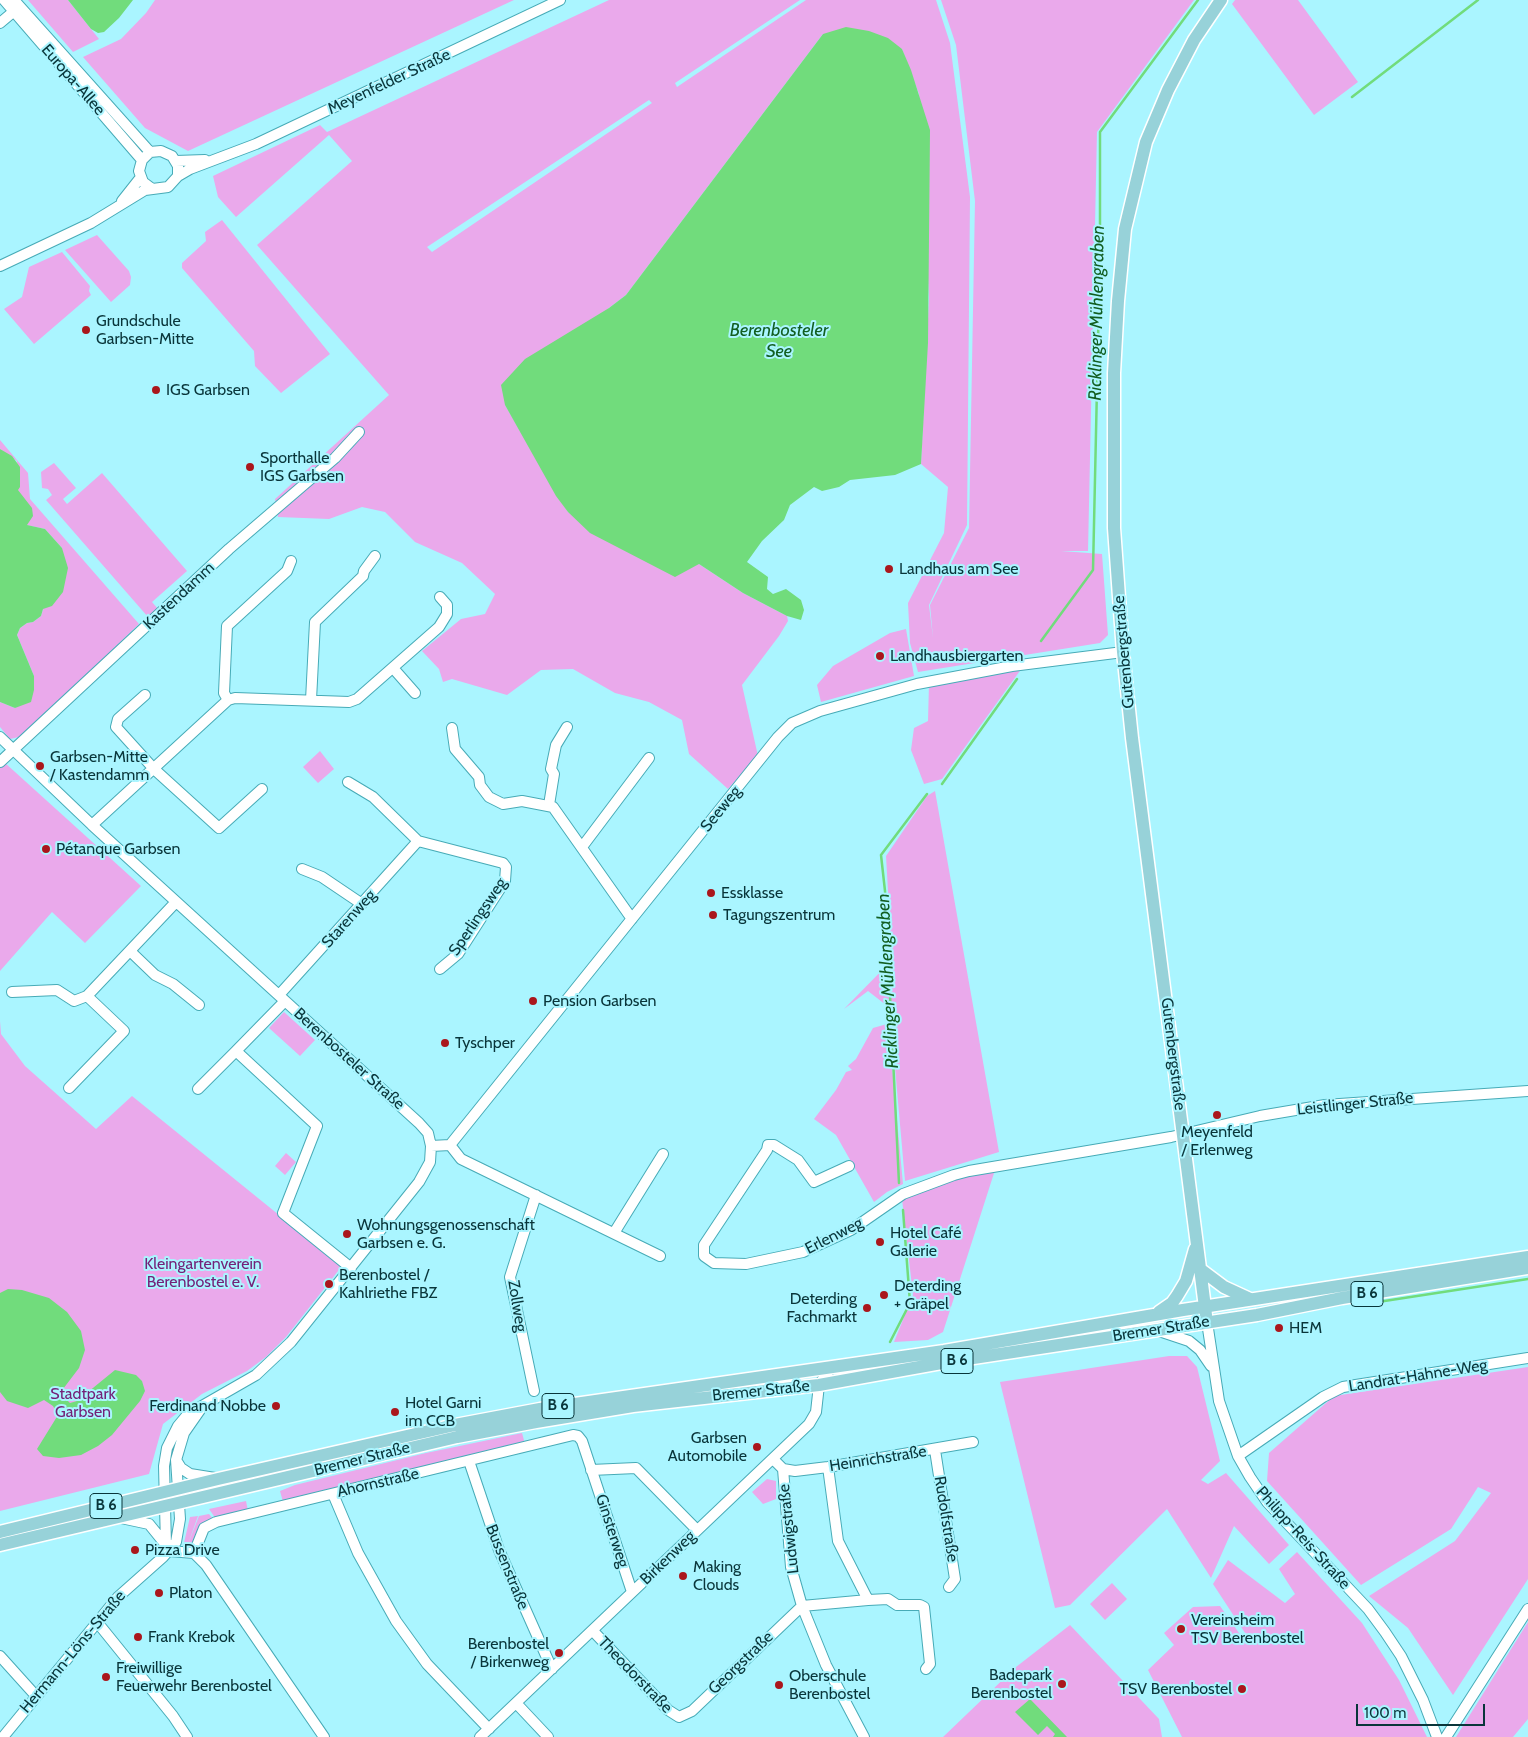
<!DOCTYPE html>
<html>
<head>
<meta charset="utf-8">
<style>
	body { margin:0 }
	#map { position:relative; width:1528px; height:1737px; overflow:hidden; background:#aaf5ff; font-family:Cabin,sans-serif }
	canvas { display:block }
	.scale { position:absolute; left:1356px; top:1704px; width:129px; height:22px; box-sizing:border-box; border:2px solid #09353a; border-top:0; padding-left:6px; font-size:15px; line-height:18px; white-space:nowrap; color:#09353a; -webkit-text-stroke:4px #aaf5ff; paint-order:stroke }
</style>
</head>
<body>
<div id="map">
<canvas width="1528" height="1737"></canvas>
<div class="scale">100 m</div>
</div>
<script>
const context = document.querySelector('canvas').getContext('2d');
context.lineJoin = 'round';
function fillPath(path, color) {
  context.fillStyle = color;
  context.fill(path, 'evenodd');
}
function poly(rows) {
  const path = new Path2D();
  for (const r of rows) {
    path.moveTo(r[0], r[1]);
    for (let i = 2; i < r.length; i += 2) path.lineTo(r[i], r[i + 1]);
  }
  return path;
}
function trace(path, color, width, dash) {
  context.strokeStyle = color;
  context.lineWidth = width;
  context.lineCap = dash ? 'butt' : 'round';
  context.setLineDash(dash || []);
  context.stroke(path);
}
function drawText(font, color, halo, rows, align = 'center') {
  context.font = font + ' Cabin,sans-serif';
  context.lineWidth = 4;
  context.setLineDash([]);
  context.textBaseline = 'middle';
  context.strokeStyle = halo;
  context.fillStyle = color;
  for (const [text, x, y, turn = 0] of rows) {
    context.save();
    context.translate(x, y);
    context.rotate((+turn || 0) * Math.PI / 180);
    context.textAlign = isNaN(turn) ? turn : align;
    if (halo) context.strokeText(text, 0, 0);
    context.fillText(text, 0, 0);
    context.restore();
  }
}
fillPath(poly([
	[28,0,68,0,99,39,73,52],
	[155,0,514,0,188,151,145,128,83,57,121,39,146,13],
	[609,0,800,0,675,83,677,87,806,0,936,0,950,43,970,197,967,525,929,605,933,638,930,605,969,528,975,201,956,45,941,0,1194,0,1097,132,1088,551,1061,551,1102,554,1108,635,1100,643,918,672,910,643,908,603,944,533,948,487,921,464,929,298,919,94,902,49,823,34,626,295,609,308,505,405,568,512,699,564,743,593,787,616,788,621,779,636,742,685,758,756,728,789,689,754,682,720,649,702,615,693,573,669,541,670,507,695,452,679,443,682,439,669,422,651,461,619,485,614,495,594,462,563,415,542,385,512,362,507,329,519,278,517,275,499,389,395,257,245,352,161,329,135,236,217,218,197,213,176,320,125,327,132],
	[649,100,652,103,432,252,427,247],
	[1235,0,1298,0,1358,82,1314,115,1232,4],
	[222,220,330,354,281,393,255,366,254,351,182,268,182,263,206,241,205,232],
	[97,235,129,271,131,277,130,285,111,302,65,250],
	[62,252,90,286,89,291,91,295,34,344,4,309,22,297,29,267],
	[0,440,28,473,30,499,139,624,23,736,10,739,0,727,0,702,15,708,34,676,17,635,20,628,27,623,33,622,41,616,62,548,45,529,26,525,18,490,17,461,0,449],
	[54,463,76,488,63,499,67,504,102,473,187,571,152,602,158,609,148,617,46,500,52,495,48,489,42,488,41,472],
	[906,629,914,676,821,702,817,685,833,666,890,633],
	[1022,668,942,779,924,784,911,750,914,728,928,721,929,684],
	[320,751,334,769,318,783,303,767],
	[4,762,141,886,85,943,52,912,0,971,0,766],
	[935,791,999,1152,905,1181,894,1056,891,1056,903,1184,887,1192,874,1202,836,1135,814,1119,836,1090,846,1072,852,1070,848,1066,856,1059,873,1028,887,1024,886,1005,868,991,844,1009,892,960,886,856,927,796],
	[284,1012,315,1040,300,1056,269,1028],
	[0,1021,1,1034,25,1066,96,1129,132,1096,342,1266,286,1337,266,1357,247,1371,202,1394,163,1424,149,1474,0,1511],
	[286,1153,296,1162,285,1175,275,1166],
	[995,1170,943,1332,928,1340,894,1342,913,1295,902,1199,947,1181],
	[1169,1356,1187,1356,1197,1367,1220,1461,1201,1480,1208,1484,1226,1473,1289,1545,1269,1564,1234,1526,1211,1578,1167,1509,1070,1605,1055,1608,1000,1382],
	[1528,1367,1528,1579,1453,1695,1408,1628,1369,1596,1455,1541,1491,1493,1478,1487,1451,1529,1361,1585,1267,1481,1269,1453,1334,1396],
	[522,1433,525,1444,283,1502,280,1491,295,1485,426,1453],
	[767,1479,776,1481,776,1499,763,1504,752,1492],
	[246,1501,248,1511,216,1519,209,1509],
	[209,1514,213,1519,191,1548,183,1547,190,1517,198,1516,188,1544,199,1516],
	[1297,1552,1362,1623,1399,1680,1427,1737,1182,1737,1148,1670,1174,1645,1164,1633,1193,1607,1220,1606,1239,1633,1249,1639,1213,1584,1228,1560,1285,1603,1295,1594,1279,1569],
	[1112,1583,1127,1599,1105,1620,1090,1604],
	[1528,1622,1528,1719,1513,1737,1456,1737],
	[1070,1625,1159,1719,1162,1737,943,1737,1016,1667]
]), '#eaa9eb');
fillPath(poly([
	[68,0,133,0,119,18,104,32,98,33,91,29],
	[846,27,869,31,888,38,902,49,911,70,930,130,928,343,921,464,895,475,850,480,839,487,822,491,814,487,790,505,784,520,762,541,747,562,768,577,767,589,773,594,786,589,801,600,804,610,801,620,787,616,743,593,699,564,675,577,590,533,568,512,556,496,505,405,501,385,525,359,609,308,626,295,823,34],
	[0,449,12,456,20,467,20,487,18,490,32,508,33,516,27,525,45,529,62,548,68,568,63,592,52,606,43,609,41,616,33,622,27,623,20,628,17,635,34,676,34,690,31,702,15,708,0,702],
	[8,1289,22,1290,49,1298,67,1312,81,1331,85,1350,79,1368,60,1393,70,1403,77,1401,115,1370,136,1375,142,1381,145,1391,140,1401,112,1435,98,1446,81,1455,59,1458,43,1456,37,1449,58,1415,53,1406,44,1400,28,1408,7,1401,0,1392,0,1293],
	[1030,1699,1067,1737,1053,1737,1055,1734,1047,1726,1038,1735,1015,1712]
]), '#71dc7c');
trace(poly([
	[1352,97,1478,0],
	[1041,641,1093,570,1100,250,1100,132,1198,0],
	[942,784,1017,679],
	[899,1183,885,891,881,855,927,794],
	[1378,1302,1528,1279],
	[890,1342,910,1303,903,1210]
]), '#71dc7c', 2.5);
const minor = poly([
	[4,0,142,160],
	[14,0,150,152],
	[0,23,19,7],
	[176,161,205,160],
	[151,188,143,182,139,171,142,160,150,152,161,151,172,156,178,166,178,176],
	[122,201,141,177],
	[0,266,91,223,145,190,168,187,178,176,190,169,256,144,560,0],
	[393,668,415,693],
	[145,695,118,719,116,727,154,769,219,828,262,789],
	[228,700,224,693,227,626,287,571,291,561],
	[311,700,315,622,363,576,364,571,375,556],
	[452,728,455,749,479,777,480,785,489,797,503,804,522,801,553,807,632,919],
	[0,737,92,825,419,1123,428,1133,431,1146,430,1162,419,1182,291,1342,256,1375,188,1414,178,1426,167,1448,164,1466,166,1545,169,1551],
	[0,762,229,549,335,458,359,432],
	[348,782,373,797,418,841,503,863,506,867,505,881,458,954,440,969],
	[549,805,554,774,551,769,556,745,567,727],
	[92,825,228,700,235,698,349,702,357,699,439,627,447,614,447,605,440,597],
	[582,847,649,758],
	[302,869,322,877,362,904],
	[130,951,155,975,173,984,199,1005],
	[12,992,57,990,74,1001,87,996,176,902],
	[279,995,418,841],
	[285,1001,236,1051,317,1126,283,1213,351,1268],
	[69,1088,124,1031,87,996],
	[198,1089,236,1051],
	[450,1145,461,1159,660,1256],
	[431,1146,450,1145,778,737,792,723,820,711,917,684,1012,666,1123,652],
	[849,1166,814,1182,798,1160,774,1145,768,1145,767,1150,704,1245,704,1256,714,1263,746,1264,803,1252,851,1230,903,1194,954,1175,969,1171,1171,1137,1260,1116,1325,1105,1528,1091],
	[614,1233,663,1154],
	[1207,1322,1219,1401,1238,1456,1250,1477,1267,1502,1368,1609,1385,1632,1401,1656,1423,1700,1437,1737],
	[1159,1331,1189,1341,1200,1350,1211,1366],
	[534,1391,510,1277,536,1195],
	[935,1450,955,1579,949,1587],
	[1238,1456,1323,1397,1343,1387,1528,1358],
	[773,1459,783,1469,791,1567,802,1606,826,1665,864,1737],
	[176,1460,181,1468,190,1474,215,1478],
	[469,1461,499,1550,552,1669],
	[783,1469,795,1471,828,1467,973,1442],
	[591,1470,636,1468,697,1530],
	[333,1494,358,1553,396,1621,427,1664,489,1729],
	[121,1518,149,1524,166,1545],
	[169,1551,194,1553,206,1565,324,1737],
	[194,1553,204,1528,216,1522,573,1435,578,1436,582,1441,632,1592],
	[868,1600,888,1599,897,1605,920,1605,924,1607,930,1664,926,1669],
	[802,1606,868,1600,838,1541,828,1467],
	[97,1622,173,1716,187,1737],
	[593,1631,668,1710,679,1717,692,1711,802,1606],
	[0,1656,36,1696],
	[516,1703,548,1737],
	[3,1737,118,1597,163,1557,176,1542,180,1519,176,1460,184,1433,200,1410],
	[480,1737,809,1424,816,1412,819,1385,832,1366],
	[1446,1737,1528,1609]
]);
const major = poly([
	[1200,1269,1224,1287,1250,1299],
	[1159,1312,1172,1303,1177,1296,1186,1281,1195,1249],
	[1206,1315,1132,738,1123,652,1114,528,1114,373,1118,301,1125,229,1146,142,1168,90,1194,40,1221,0],
	[0,1532,218,1479,455,1425,540,1409,944,1351,1183,1310,1528,1257],
	[0,1545,457,1437,536,1422,633,1406,819,1385,947,1362,1257,1315,1342,1298,1528,1268]
]);
trace(minor, '#47abb7', 12);
trace(major, '#fff', 15);
trace(minor, '#fff', 10);
trace(major, '#97d2d9', 12);
for (const [x, y, r, color] of [
	[86,330,5,"#aa161c"],
	[156,390,5,"#aa161c"],
	[250,467,5,"#aa161c"],
	[889,569,5,"#aa161c"],
	[880,656,5,"#aa161c"],
	[40,766,5,"#aa161c"],
	[46,849,5,"#aa161c"],
	[711,893,5,"#aa161c"],
	[713,915,5,"#aa161c"],
	[533,1001,5,"#aa161c"],
	[445,1043,5,"#aa161c"],
	[1217,1115,5,"#aa161c"],
	[347,1234,5,"#aa161c"],
	[880,1242,5,"#aa161c"],
	[329,1284,5,"#aa161c"],
	[884,1295,5,"#aa161c"],
	[867,1308,5,"#aa161c"],
	[1279,1328,5,"#aa161c"],
	[276,1406,5,"#aa161c"],
	[395,1412,5,"#aa161c"],
	[757,1447,5,"#aa161c"],
	[135,1550,5,"#aa161c"],
	[683,1576,5,"#aa161c"],
	[159,1593,5,"#aa161c"],
	[1181,1629,5,"#aa161c"],
	[138,1637,5,"#aa161c"],
	[559,1653,5,"#aa161c"],
	[106,1677,5,"#aa161c"],
	[1062,1684,5,"#aa161c"],
	[779,1685,5,"#aa161c"],
	[1242,1689,5,"#aa161c"]
]) {
  const dot = new Path2D();
  dot.arc(x, y, r, 0, 2 * Math.PI);
  context.fillStyle = color;
  context.fill(dot);
  trace(dot, '#aaf5ff', 2);
}
for (const [x, y, w] of [
	[1367,1294,32],
	[957,1361,32],
	[558,1406,32],
	[106,1506,32]
]) {
  const box = new Path2D();
  box.roundRect(x - w / 2, y - 12.5, w, 25, 4);
  context.fillStyle = '#aaf5ff';
  context.fill(box);
  trace(box, '#09353a', 1);
}
drawText('bold 15px', '#09353a', null, [
	["B 6",1367,1294],
	["B 6",957,1361],
	["B 6",558,1406],
	["B 6",106,1506]
]);
drawText('16px', '#09353a', '#aaf5ff', [
	["Europa-Allee",73,80,49],
	["Meyenfelder Straße",389,82,-25],
	["Kastendamm",179,596,-43],
	["Gutenbergstraße",1124,652,-95],
	["Seeweg",721,809,-51],
	["Sperlingsweg",478,917,-56],
	["Starenweg",349,919,-48],
	["Gutenbergstraße",1173,1054,83],
	["Berenbosteler Straße",349,1059,42],
	["Leistlinger Straße",1355,1104,-6],
	["Erlenweg",834,1236,-27],
	["Zollweg",517,1306,81],
	["Bremer Straße",1161,1329,-9],
	["Landrat-Hahne-Weg",1418,1376,-9],
	["Bremer Straße",761,1391,-6],
	["Bremer Straße",362,1459,-14],
	["Heinrichstraße",878,1459,-9],
	["Ahornstraße",378,1483,-13],
	["Rudolfstraße",946,1519,81],
	["Ludwigstraße",789,1529,-96],
	["Ginsterweg",612,1531,72],
	["Philipp-Reis-Straße",1303,1538,48],
	["Birkenweg",668,1558,-44],
	["Bussenstraße",507,1567,68],
	["Hermann-Löns-Straße",73,1652,-50],
	["Georgstraße",741,1663,-44],
	["Theodorstraße",635,1675,46]
]);
drawText('16px', '#09353a', '#aaf5ff', [
	["Grundschule",96,321],
	["Garbsen-Mitte",96,339],
	["IGS Garbsen",166,390],
	["Sporthalle",260,458],
	["IGS Garbsen",260,476],
	["Landhaus am See",899,569],
	["Landhausbiergarten",890,656],
	["Garbsen-Mitte",50,757],
	["/ Kastendamm",50,775],
	["Pétanque Garbsen",56,849],
	["Essklasse",721,893],
	["Tagungszentrum",723,915],
	["Pension Garbsen",543,1001],
	["Tyschper",455,1043],
	["Meyenfeld",1217,1132,"center"],
	["/ Erlenweg",1217,1150,"center"],
	["Wohnungsgenossenschaft",357,1225],
	["Garbsen e. G.",357,1243],
	["Hotel Café",890,1233],
	["Galerie",890,1251],
	["Berenbostel /",339,1275],
	["Kahlriethe FBZ",339,1293],
	["Deterding",894,1286],
	["+ Gräpel",894,1304],
	["Deterding",857,1299,"right"],
	["Fachmarkt",857,1317,"right"],
	["HEM",1289,1328],
	["Hotel Garni",405,1403],
	["im CCB",405,1421],
	["Ferdinand Nobbe",266,1406,"right"],
	["Garbsen",747,1438,"right"],
	["Automobile",747,1456,"right"],
	["Pizza Drive",145,1550],
	["Making",693,1567],
	["Clouds",693,1585],
	["Platon",169,1593],
	["Vereinsheim",1191,1620],
	["TSV Berenbostel",1191,1638],
	["Frank Krebok",148,1637],
	["Berenbostel",549,1644,"right"],
	["/ Birkenweg",549,1662,"right"],
	["Freiwillige",116,1668],
	["Feuerwehr Berenbostel",116,1686],
	["Badepark",1052,1675,"right"],
	["Berenbostel",1052,1693,"right"],
	["Oberschule",789,1676],
	["Berenbostel",789,1694],
	["TSV Berenbostel",1232,1689,"right"]
], 'left');
drawText('16px', '#742178', '#aaf5ff', [
	["Kleingartenverein",203,1264],
	["Berenbostel e. V.",203,1282],
	["Stadtpark",83,1394],
	["Garbsen",83,1412]
]);
drawText('italic 18px', '#125e21', '#aaf5ff', [
	["Ricklinger Mühlengraben",1097,313,-89],
	["Berenbosteler",779,331],
	["See",779,352],
	["Ricklinger Mühlengraben",888,981,-93]
]);
</script>
</body>
</html>
